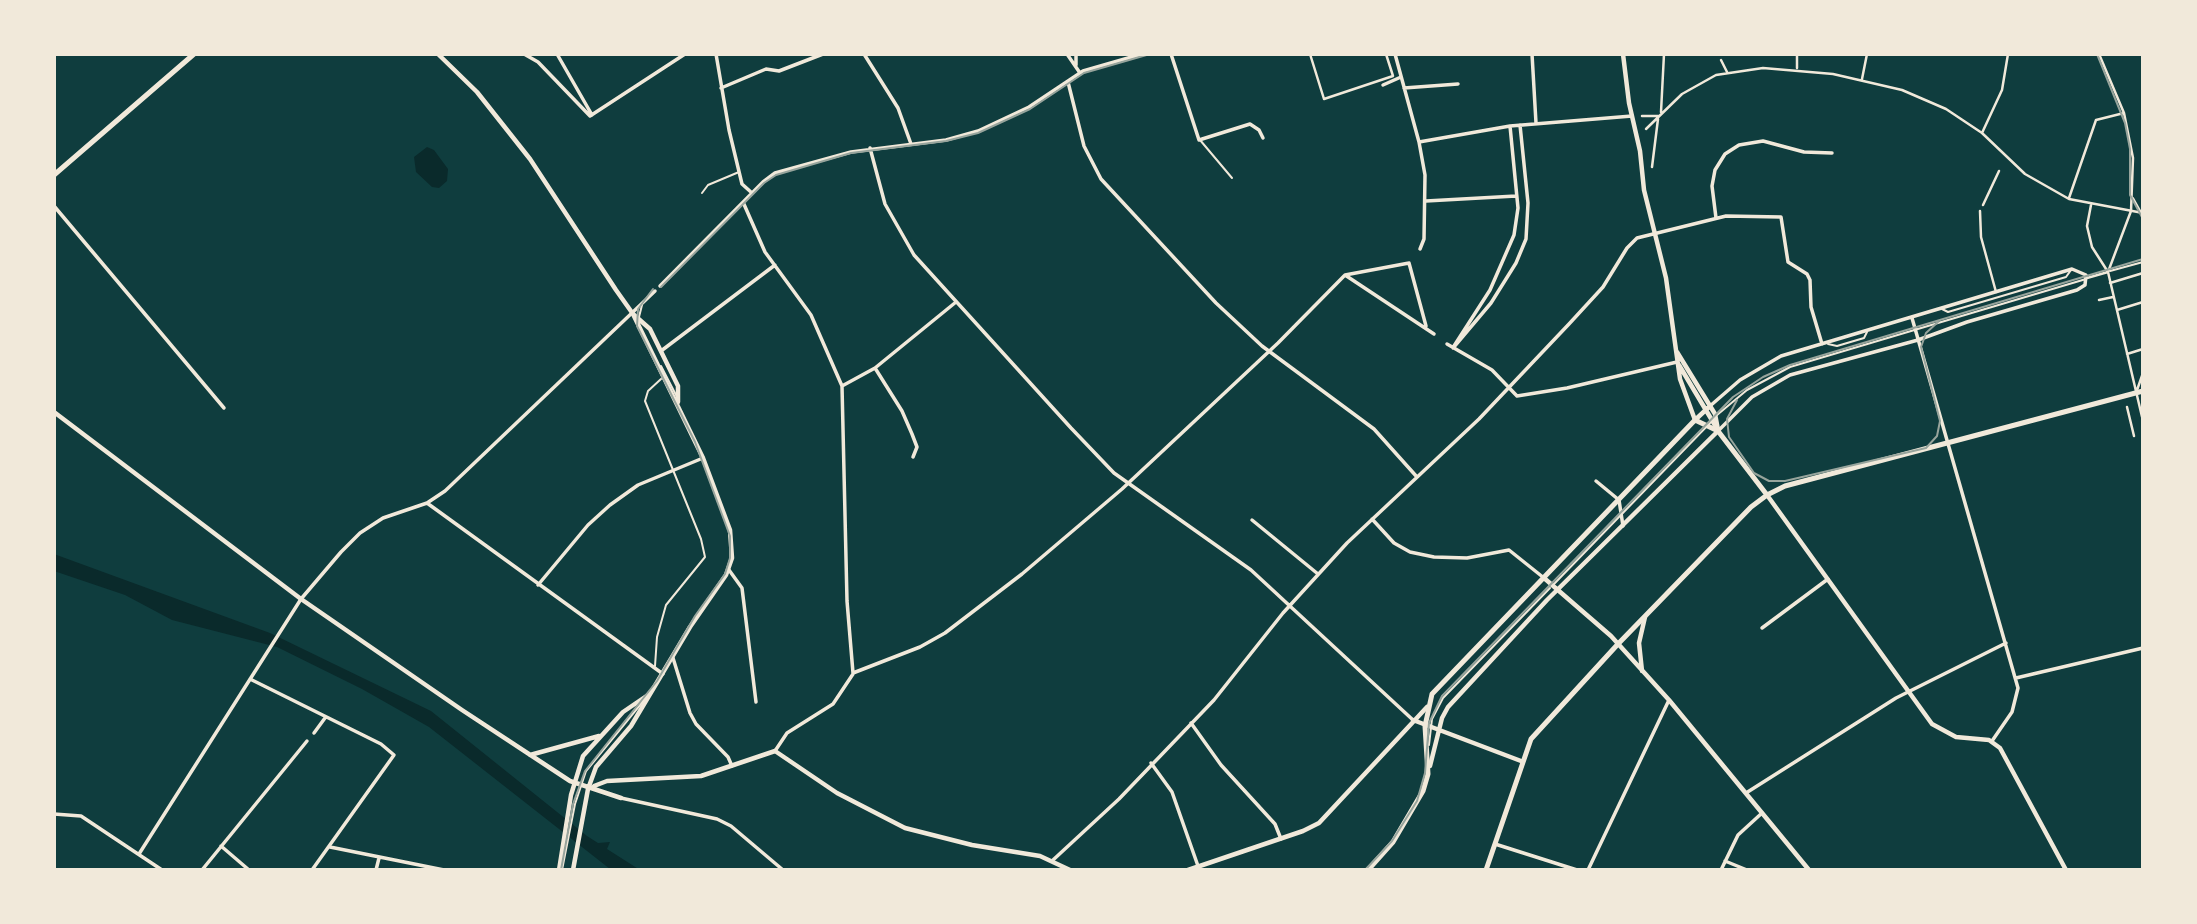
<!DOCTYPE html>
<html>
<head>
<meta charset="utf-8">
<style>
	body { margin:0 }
	#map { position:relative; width:2197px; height:924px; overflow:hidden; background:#0f3d3e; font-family:Poppins,sans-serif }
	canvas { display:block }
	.frame { position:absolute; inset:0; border:56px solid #f1e9da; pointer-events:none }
</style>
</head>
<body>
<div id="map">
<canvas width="2197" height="924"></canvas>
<div class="frame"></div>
</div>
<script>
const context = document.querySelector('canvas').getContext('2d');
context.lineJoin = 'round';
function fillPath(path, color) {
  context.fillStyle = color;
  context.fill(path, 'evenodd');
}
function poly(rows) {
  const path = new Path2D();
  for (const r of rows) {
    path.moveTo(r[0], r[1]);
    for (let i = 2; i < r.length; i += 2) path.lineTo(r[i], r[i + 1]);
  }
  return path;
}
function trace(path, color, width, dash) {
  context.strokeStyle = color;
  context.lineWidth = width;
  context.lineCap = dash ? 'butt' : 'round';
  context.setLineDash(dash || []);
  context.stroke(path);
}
fillPath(poly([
	[427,147,434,150,448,169,447,181,439,188,432,187,416,172,414,157],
	[54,554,270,633,431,711,587,836,598,843,610,842,607,849,640,870,610,869,429,727,362,689,277,647,172,620,125,595,54,571]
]), '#0a2a2b');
trace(poly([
	[1200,140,1232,178],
	[702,193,708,185,739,172],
	[2133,198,2143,216],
	[2110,271,2143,262],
	[1942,309,1948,312,2066,277,2071,270],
	[639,317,642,305],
	[1828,344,1837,346,1864,338,1867,332],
	[661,366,676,395],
	[1717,415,1747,390,1790,367,2086,279],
	[1554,584,1711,422],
	[655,666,657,637,666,605,705,557,701,539,645,401,648,391,661,379],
	[1429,745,1432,719,1443,698,1550,588],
	[562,870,575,804,586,771,645,699]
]), '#f1e9da', 2);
trace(poly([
	[1310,54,1324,99,1393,76,1386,54],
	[2099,54,2124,113,2133,158,2131,211,2108,272],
	[1721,60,1727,72],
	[1797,68,1797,54],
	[1862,79,1867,54],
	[1661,112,1664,54],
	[1642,116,1659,116],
	[1646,129,1682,94,1716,75,1763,68,1833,74,1902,90,1946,109,1982,133,2025,174,2069,199,2143,213],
	[1982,133,2002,90,2008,54],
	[1652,167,1658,119],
	[2069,198,2096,120,2124,113],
	[1983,205,1999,171],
	[2091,205,2087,226,2092,247,2108,272,2143,421],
	[1980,211,1981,237,1996,292],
	[2087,278,2108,272],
	[2110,283,2143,273],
	[2099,300,2113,297],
	[2117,310,2143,302],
	[2127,354,2143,349],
	[2136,393,2143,373],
	[2127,407,2134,436]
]), '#f1e9da', 2.5);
trace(poly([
	[524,54,538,62,590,116,685,54],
	[557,54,592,115],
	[716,54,729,130,742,184,752,193],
	[864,54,898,108,911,144],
	[1067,54,1080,73],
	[1171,54,1199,140,1250,124,1259,130,1263,138],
	[1395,54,1419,142,1425,175,1424,239,1420,249],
	[1532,54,1536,123],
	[1076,65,1076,54],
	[1068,82,1084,146,1101,179,1216,303,1262,346,1374,429,1417,477],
	[1383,85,1401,77],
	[721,88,766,69,779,71,823,54],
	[1404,88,1458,84],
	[1419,142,1510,126,1632,116],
	[870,148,885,204,914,255,1071,428,1114,473,1251,570,1413,720],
	[1426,201,1516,196],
	[743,202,765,252,811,315,842,386,847,601,853,673],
	[54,206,224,408],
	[1716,218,1712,186,1715,170,1725,154,1739,145,1763,141,1804,152,1832,153],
	[1409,263,1345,275,1434,334],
	[1409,263,1426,326],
	[660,286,763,182,775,173,851,152,946,140,978,131,1029,107,1083,71,1142,54],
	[1912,318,2018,688,2012,712,1992,741],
	[1447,344,1492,370,1517,396,1567,388,1677,362],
	[1454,346,1490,290,1514,235,1518,208,1510,126],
	[1453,348,1491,303,1516,263,1526,239,1528,203,1520,125],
	[661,351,775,265],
	[875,368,902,411,912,434,917,447,913,457],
	[842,386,875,368,956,302],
	[1710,406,1740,380,1781,356,2072,269,2086,275,2085,285,2077,290,1967,322,1918,340,1790,375,1752,397,1718,431],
	[1596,481,1619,500,1623,526],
	[427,503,663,674],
	[1372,519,1394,543,1410,552,1434,557,1467,558,1509,550,1544,578],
	[1252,520,1318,574],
	[729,570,742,588,756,702],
	[538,585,588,525,610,505,638,485,703,458],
	[1762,628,1828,579],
	[673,658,690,713,696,724,728,757,732,766],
	[853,673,920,647,945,633,1022,574,1122,489,1278,343,1345,275],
	[2016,678,2143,648],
	[250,679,381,744,394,755,312,870],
	[1191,723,1221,765,1275,824,1281,839],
	[314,733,325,718],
	[775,751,787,733,833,704,853,674],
	[1151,763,1172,792,1198,866],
	[1746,793,1896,698,2006,643],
	[621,798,717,819,731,826,783,870],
	[54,814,81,816,162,870],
	[1495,844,1577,870],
	[221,846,249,870],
	[330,847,444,870],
	[139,854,301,599,341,552,360,533,383,518,427,503,445,491,655,291],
	[1053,860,1119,799,1214,700,1283,613,1347,543,1479,419,1569,324,1603,287,1627,248,1637,238,1726,216,1781,217,1788,262,1807,274,1810,280,1811,307,1822,344],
	[1725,861,1747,870],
	[202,870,307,741],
	[376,870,379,858],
	[1588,870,1669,700],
	[1721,870,1738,835,1762,813]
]), '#f1e9da', 3.5);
trace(poly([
	[438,54,477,92,530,159,616,290,633,314,650,329,678,386,678,402],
	[1623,54,1629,103,1640,151,1644,190,1666,278,1680,379,1695,420,1710,406],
	[1677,352,1715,414,1718,430],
	[1679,365,1716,427],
	[54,412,301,599,462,710,570,781,621,798],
	[1767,495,1932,724,1956,737,1989,740,2000,748,2066,870],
	[1544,578,1611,636,1669,700,1809,870],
	[1642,671,1639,643,1645,617],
	[1413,720,1521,761],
	[530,755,599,736],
	[1430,766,1442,718,1448,707,1547,600,1718,431],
	[594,786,607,781,701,776,775,751,837,793,905,828,972,845,1040,856,1070,870],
	[559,870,571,795,583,756,623,712,648,695],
	[573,870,588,789,596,767,631,726,690,627,726,575,732,558,730,530,703,458,633,314],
	[1188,870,1303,831,1319,823,1427,707]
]), '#f1e9da', 4.5);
trace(poly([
	[54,175,194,54],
	[1368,870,1393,842,1423,791,1428,774,1425,726,1432,694,1695,420,1718,431,1767,495],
	[1486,870,1531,739,1618,644,1751,507,1767,495,1785,486,2143,391]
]), '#f1e9da', 5);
trace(poly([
	[2097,54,2125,123,2130,149,2130,195,2143,219],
	[661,287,764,183,776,175,851,153,946,141,978,133,1030,109,1084,73,1150,54],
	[1737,400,1727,419,1729,437,1754,473,1769,481,1785,481,1926,448,1937,436,1940,421,1921,347,1926,333,1938,322],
	[561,870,573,804,585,771,657,681,695,616,725,574,730,558,730,536,695,442,637,326,638,309,653,289],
	[1365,870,1392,841,1417,801,1425,773,1429,723,1442,696,1733,397,1763,377,1790,365,2143,259]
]), '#97a49c', 2);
</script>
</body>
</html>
